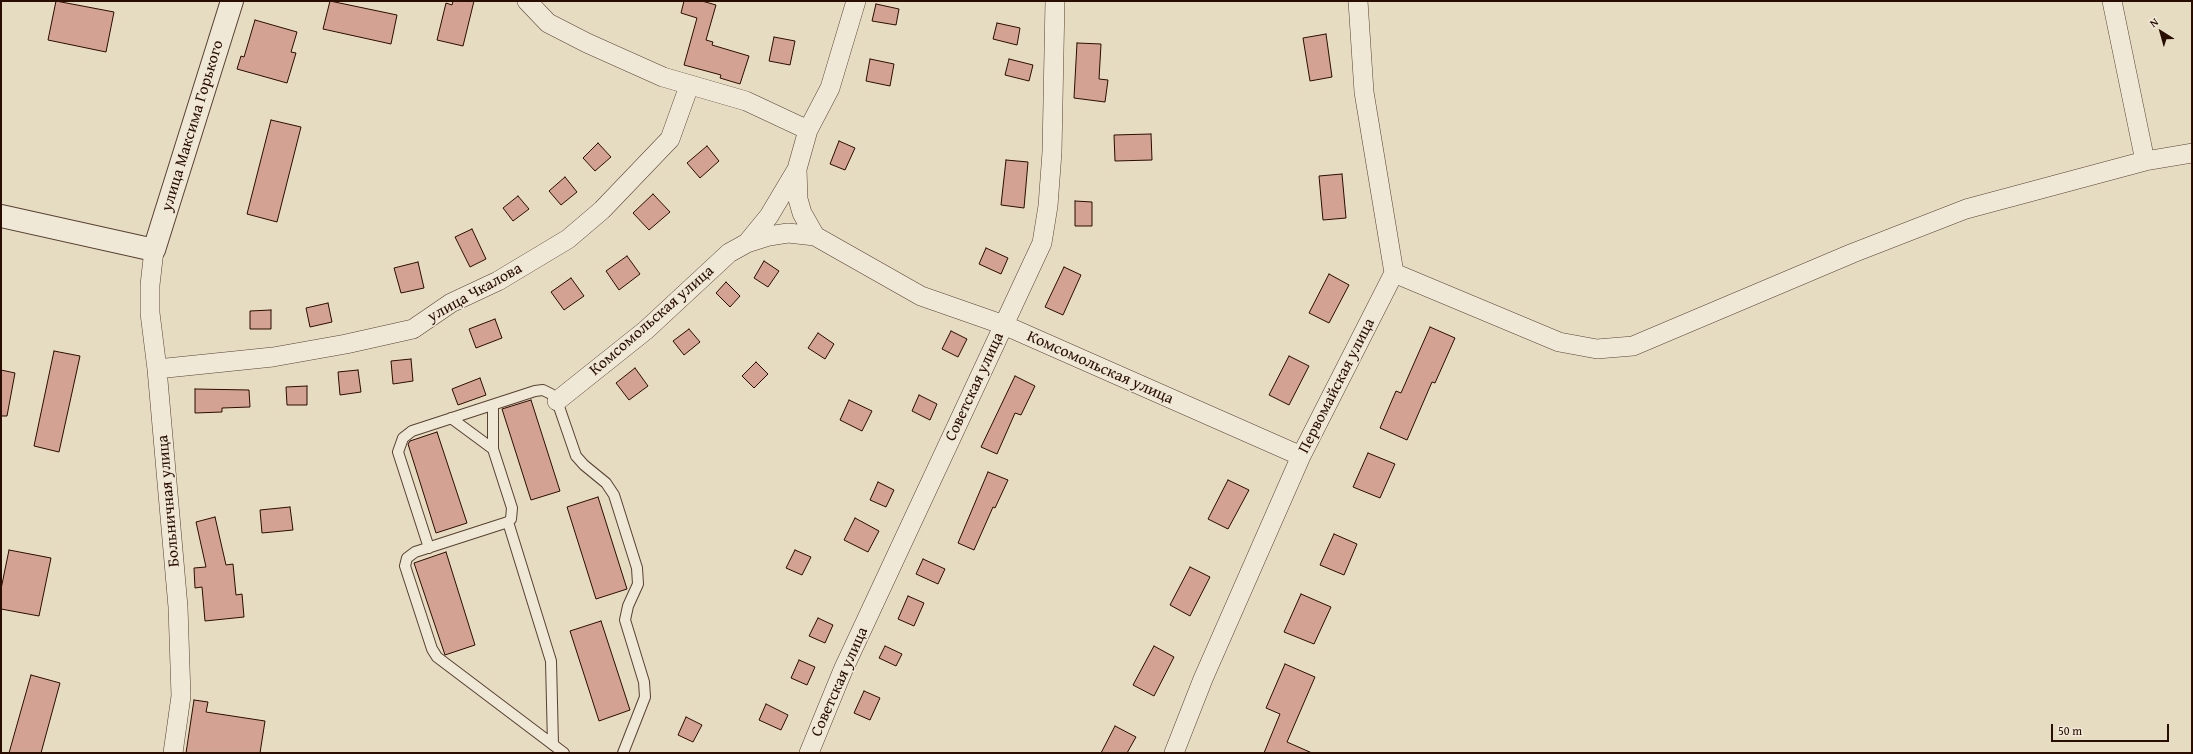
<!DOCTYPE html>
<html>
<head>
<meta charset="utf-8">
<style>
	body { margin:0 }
	#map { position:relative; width:2193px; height:754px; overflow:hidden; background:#e6dcc2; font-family:"Gentium Book Plus",serif }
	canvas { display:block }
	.frame { position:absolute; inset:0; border:2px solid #290d00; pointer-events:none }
	.north { position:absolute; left:2141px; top:12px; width:40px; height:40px; -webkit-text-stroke:3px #efe8d7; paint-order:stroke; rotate:323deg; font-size:11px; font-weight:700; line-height:16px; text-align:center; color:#290d00 }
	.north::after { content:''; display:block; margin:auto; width:14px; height:18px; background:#290d00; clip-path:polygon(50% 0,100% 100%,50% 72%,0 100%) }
	.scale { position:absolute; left:2051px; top:724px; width:118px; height:18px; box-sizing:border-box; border:2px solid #290d00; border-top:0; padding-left:5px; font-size:12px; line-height:14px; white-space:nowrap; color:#290d00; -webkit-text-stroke:3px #efe8d7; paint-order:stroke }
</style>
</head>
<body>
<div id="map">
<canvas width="2193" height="754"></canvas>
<div class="frame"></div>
<div class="north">N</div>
<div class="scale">50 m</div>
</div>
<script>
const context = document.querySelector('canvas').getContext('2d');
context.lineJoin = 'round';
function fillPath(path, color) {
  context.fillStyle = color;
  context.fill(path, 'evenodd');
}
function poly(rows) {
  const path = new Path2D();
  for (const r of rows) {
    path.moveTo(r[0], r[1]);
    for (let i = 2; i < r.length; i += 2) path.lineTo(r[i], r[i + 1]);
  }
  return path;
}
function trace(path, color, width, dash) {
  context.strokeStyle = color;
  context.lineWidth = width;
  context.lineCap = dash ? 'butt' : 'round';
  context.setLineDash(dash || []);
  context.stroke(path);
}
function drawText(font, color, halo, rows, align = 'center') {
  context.font = font + ' "Gentium Book Plus",serif';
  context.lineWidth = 3;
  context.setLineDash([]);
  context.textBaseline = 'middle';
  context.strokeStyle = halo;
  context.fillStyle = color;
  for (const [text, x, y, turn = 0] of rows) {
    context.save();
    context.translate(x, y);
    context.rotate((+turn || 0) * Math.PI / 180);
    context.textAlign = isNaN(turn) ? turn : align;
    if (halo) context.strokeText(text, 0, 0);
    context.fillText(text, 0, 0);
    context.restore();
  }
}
const building = poly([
	[56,1,114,12,106,52,48,40,56,1],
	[330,1,397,15,391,44,323,29,330,1],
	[453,1,474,1,463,46,437,40,446,3,452,5,453,1],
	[684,1,702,1,716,5,706,40,713,42,712,45,749,56,740,84,720,78,721,75,684,65,697,18,681,13,684,1],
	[876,4,899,9,896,25,872,21,876,4],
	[255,20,297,32,291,52,296,53,287,83,237,69,241,56,244,57,255,20],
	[997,23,1020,28,1017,45,993,39,997,23],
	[1326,34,1332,77,1310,81,1303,38,1326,34],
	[774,37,795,41,790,65,769,61,774,37],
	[1077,43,1101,44,1099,79,1108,80,1105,102,1074,98,1077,43],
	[870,59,894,64,890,86,866,81,870,59],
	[1009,59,1033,65,1029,81,1005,75,1009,59],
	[271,120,301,127,277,222,247,214,271,120],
	[1151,134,1152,160,1115,161,1114,135,1151,134],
	[839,141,855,148,845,170,830,164,839,141],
	[598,143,611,157,595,171,583,158,598,143],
	[707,146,719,161,700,178,687,163,707,146],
	[1006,160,1028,162,1024,208,1001,205,1006,160],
	[1342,174,1346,218,1323,220,1319,176,1342,174],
	[565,177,577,192,561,205,549,191,565,177],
	[653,194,670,212,649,230,633,213,653,194],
	[518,196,529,209,513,221,503,208,518,196],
	[1075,201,1092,202,1092,226,1075,226,1075,201],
	[472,229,486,259,470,267,455,237,472,229],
	[986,248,1008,258,1001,274,979,264,986,248],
	[627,256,640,274,619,290,606,271,627,256],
	[764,261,779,271,768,287,754,278,764,261],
	[418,262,424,288,401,293,394,268,418,262],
	[1064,267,1081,275,1063,315,1045,307,1064,267],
	[1329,274,1349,285,1329,323,1309,313,1329,274],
	[571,278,584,296,564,310,551,292,571,278],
	[726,282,740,296,730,307,716,293,726,282],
	[328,303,332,322,310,327,306,308,328,303],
	[271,310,271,329,250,329,250,311,271,310],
	[495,319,502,338,476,348,469,329,495,319],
	[1430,327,1455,338,1435,383,1432,382,1407,440,1380,428,1396,391,1401,393,1430,327],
	[689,329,700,342,684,355,673,341,689,329],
	[951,331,967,339,958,357,942,349,951,331],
	[818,333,834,344,825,359,808,348,818,333],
	[54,351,80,356,59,452,34,446,54,351],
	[1289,356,1309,366,1289,405,1269,395,1289,356],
	[411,359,413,381,393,384,391,361,411,359],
	[756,362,768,374,754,388,742,376,756,362],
	[635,368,648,386,629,400,616,383,635,368],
	[1,370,15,373,7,416,1,416,1,370],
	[358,370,361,392,340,395,338,372,358,370],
	[1015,376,1035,386,1021,415,1015,413,997,454,981,447,1015,376],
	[480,378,486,395,458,405,452,389,480,378],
	[307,386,307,405,287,405,286,387,307,386],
	[195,389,249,390,250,407,222,408,222,412,195,413,195,389],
	[919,395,937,404,930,420,912,411,919,395],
	[531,400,560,491,531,500,502,409,531,400],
	[849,400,872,411,862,431,840,420,849,400],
	[437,432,467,523,436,533,408,444,410,441,437,432],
	[1368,453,1395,464,1380,498,1353,487,1368,453],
	[988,472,1008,480,995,508,993,507,974,550,958,543,988,472],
	[1228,480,1249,490,1228,529,1208,519,1228,480],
	[878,482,894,490,886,507,870,500,878,482],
	[598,497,627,589,596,599,567,507,598,497],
	[290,507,293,530,262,533,260,510,290,507],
	[215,517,226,565,233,564,236,595,242,594,244,617,205,621,202,587,195,588,194,568,206,567,196,522,215,517],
	[855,518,879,531,868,552,844,540,855,518],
	[1334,534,1357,544,1344,575,1320,565,1334,534],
	[9,550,51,558,39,616,1,609,1,589,9,550],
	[795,550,811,557,802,575,786,568,795,550],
	[446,552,475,645,445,655,414,563,446,552],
	[923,559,945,569,938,584,916,574,923,559],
	[1190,567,1210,577,1190,616,1170,605,1190,567],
	[1301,594,1331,607,1314,644,1284,632,1301,594],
	[908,596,924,603,914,626,898,619,908,596],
	[818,618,833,625,825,643,809,636,818,618],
	[601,621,630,710,599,721,570,631,601,621],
	[885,646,902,654,896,666,879,658,885,646],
	[1154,646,1174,657,1154,696,1133,685,1154,646],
	[799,660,815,667,807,685,791,678,799,660],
	[1285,664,1315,677,1287,742,1312,753,1264,753,1280,714,1266,708,1285,664],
	[31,675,60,683,41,753,9,753,31,675],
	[864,691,880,698,870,720,854,713,864,691],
	[194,700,208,702,206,712,265,721,260,753,186,753,194,700],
	[766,704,788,715,781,730,759,720,766,704],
	[686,717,702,725,693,742,678,735,686,717],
	[1115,726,1136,737,1127,753,1101,753,1115,726]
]);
fillPath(building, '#d4a292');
trace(building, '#290d00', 1);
const service = poly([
	[451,418,493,449,493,405],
	[493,449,512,508,511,519,508,522,415,552,407,558,405,566,432,649,437,657,564,753],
	[508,522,551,661,553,745],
	[429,548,398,452,403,438,412,431,535,391,543,390,551,394,557,401,576,456,584,465,606,483,614,495,637,568,638,584,628,606,625,620,644,682,645,697,623,753]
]);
const minor = poly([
	[527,1,548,23,587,43,663,77,746,101,808,130],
	[856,1,830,88,808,130,797,169,798,199,802,213,815,236,921,296,1004,325,1301,456],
	[2112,1,2145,161],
	[747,243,769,216,797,169],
	[154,250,150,285,150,313,157,369,178,607,181,696,173,753],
	[1394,273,1559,342,1597,349,1633,346,1853,253,1966,209,2145,161,2192,153],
	[157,369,273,357,346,344,413,329,451,303,498,281,568,239,602,210,670,139,689,86],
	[557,401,646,330,729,253,747,243,769,236,788,233,815,236],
	[809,753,843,670,1042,243,1048,206,1052,152,1055,1],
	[1174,753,1203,679,1301,456,1394,273,1364,92,1358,1]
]);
const tertiary = poly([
	[1,216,154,250,232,1]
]);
trace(service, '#584130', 12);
trace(minor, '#584130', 20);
trace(tertiary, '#584130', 24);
trace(service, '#efe8d7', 10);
trace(minor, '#efe8d7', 19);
trace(tertiary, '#efe8d7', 22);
drawText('16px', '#290d00', '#efe8d7', [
	["улица Максима Горького",193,126,-73],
	["улица Чкалова",475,293,-29],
	["Комсомольская улица",652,321,-41],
	["Комсомольская улица",1100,368,24],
	["Первомайская улица",1337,386,-63],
	["Советская улица",975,387,-65],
	["Больничная улица",169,501,-95],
	["Советская улица",840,682,-66]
]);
</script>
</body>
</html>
